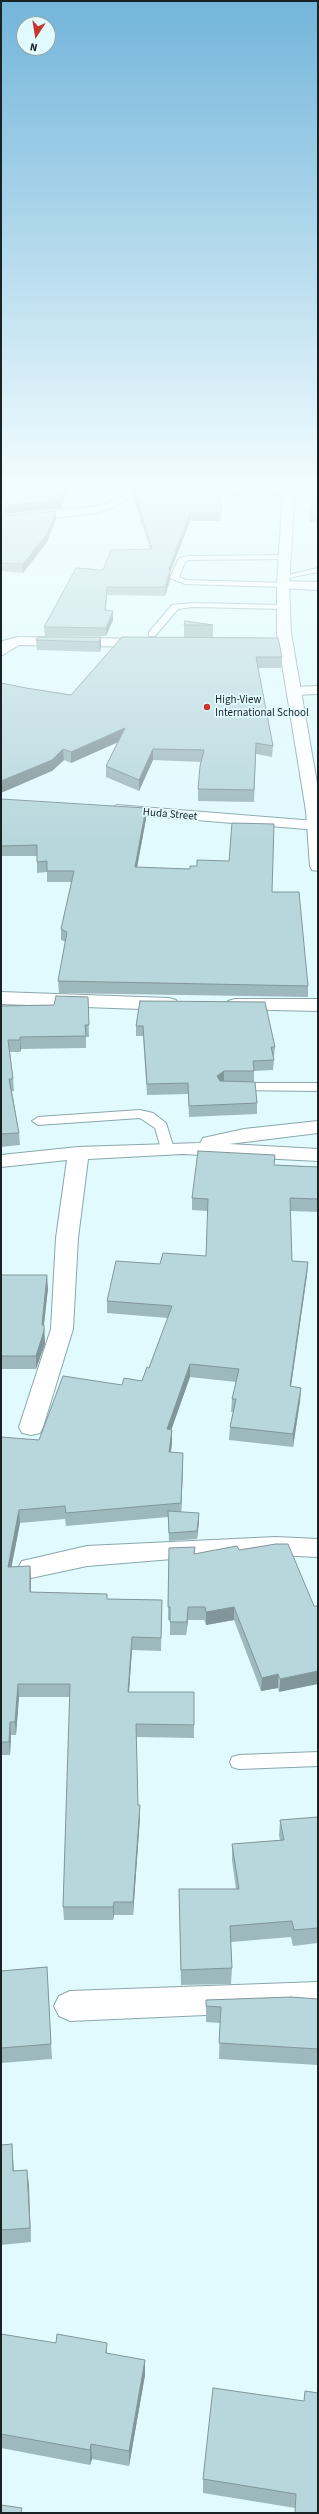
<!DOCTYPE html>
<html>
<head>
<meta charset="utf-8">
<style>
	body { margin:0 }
	#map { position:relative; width:319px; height:2514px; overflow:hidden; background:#e1fafe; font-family:"Source Sans 3",sans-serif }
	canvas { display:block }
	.frame { position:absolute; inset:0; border:2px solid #182325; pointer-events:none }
	.north { position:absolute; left:16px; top:16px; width:40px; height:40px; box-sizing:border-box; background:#e1fafe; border:1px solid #91a4a7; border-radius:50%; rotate:192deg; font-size:11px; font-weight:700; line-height:16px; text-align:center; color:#182325 }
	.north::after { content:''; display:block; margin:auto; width:14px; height:18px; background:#c6382d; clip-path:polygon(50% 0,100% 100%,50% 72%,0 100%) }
</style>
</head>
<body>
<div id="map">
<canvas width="319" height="2514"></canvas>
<div class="frame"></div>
<div class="north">N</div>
</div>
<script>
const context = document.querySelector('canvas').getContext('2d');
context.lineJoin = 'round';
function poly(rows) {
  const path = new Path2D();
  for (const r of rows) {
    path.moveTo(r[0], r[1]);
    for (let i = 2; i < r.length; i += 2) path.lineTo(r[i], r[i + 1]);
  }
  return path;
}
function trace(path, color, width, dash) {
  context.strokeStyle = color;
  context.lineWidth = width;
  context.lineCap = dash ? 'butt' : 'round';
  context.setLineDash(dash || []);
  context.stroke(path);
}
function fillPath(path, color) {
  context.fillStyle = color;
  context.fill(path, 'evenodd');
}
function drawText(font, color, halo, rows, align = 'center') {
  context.font = font + ' "Source Sans 3",sans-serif';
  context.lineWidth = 3.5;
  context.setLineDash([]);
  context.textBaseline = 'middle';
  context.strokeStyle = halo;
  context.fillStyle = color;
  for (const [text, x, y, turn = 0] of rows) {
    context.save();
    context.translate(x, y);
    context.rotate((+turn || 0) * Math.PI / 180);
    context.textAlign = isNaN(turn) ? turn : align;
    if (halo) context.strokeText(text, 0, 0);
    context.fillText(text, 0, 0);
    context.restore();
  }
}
const service = poly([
	[285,555,288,555,288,559,189,560,185,562,179,577,186,580,286,583,286,587,283,587,185,584,170,578,179,558,189,556,285,555],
	[318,568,318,572,283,579,279,577,318,568],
	[193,603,283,605,287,607,283,609,193,607,178,609,155,636,149,636,149,632,172,605,193,603],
	[236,1083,318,1083,318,1091,232,1090,230,1087,236,1083],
	[140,1110,153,1113,166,1123,174,1149,172,1152,162,1152,155,1128,140,1118,38,1125,32,1121,38,1117,140,1110],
	[318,1752,318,1766,239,1769,232,1767,230,1762,232,1757,239,1755,318,1752]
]);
const minor = poly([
	[8,488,20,488,5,512,1,514,1,500,8,488],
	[136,488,318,488,318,492,289,495,141,493,133,495,115,507,97,513,1,524,1,516,96,506,107,503,125,491,136,488],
	[283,581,318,582,318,590,278,588,277,585,278,582,283,581],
	[18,637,146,639,153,643,146,647,19,645,1,656,1,644,3,641,18,637],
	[318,686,318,694,294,695,287,691,294,687,318,686],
	[117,805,315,821,318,822,318,830,111,813,109,810,117,805],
	[1,992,169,998,176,1000,178,1004,176,1008,169,1010,1,1004,1,992],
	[235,999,318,999,318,1011,228,1009,226,1005,228,1001,235,999],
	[318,1121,318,1133,229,1144,318,1149,318,1161,183,1154,88,1159,78,1238,73,1329,43,1427,40,1433,31,1435,22,1433,19,1427,51,1329,56,1238,67,1160,1,1167,1,1155,78,1147,200,1143,203,1138,244,1129,318,1121],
	[276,1537,318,1539,318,1557,276,1555,172,1559,87,1566,31,1578,22,1575,18,1568,22,1561,87,1546,276,1537],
	[318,1982,318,2010,70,2021,59,2016,54,2006,59,1996,70,1991,318,1982]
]);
const tertiary = poly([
	[283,488,295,488,289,585,291,633,318,789,318,871,312,870,310,866,306,811,277,633,277,585,283,488]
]);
trace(service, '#89a7ac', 2);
trace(minor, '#89a7ac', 2);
trace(tertiary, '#89a7ac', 2);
fillPath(service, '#fff');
fillPath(minor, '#fff');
fillPath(tertiary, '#fff');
fillPath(poly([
	[130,488,221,488,221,521,190,521,170,573,170,580,165,596,107,595,106,610,113,620,106,636,45,636,44,627,103,570,150,549,133,497,133,489,137,488],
	[313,488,318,488,318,522,310,522,310,514,314,488],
	[56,511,56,519,47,542,23,573,1,571,1,517],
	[184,625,213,625,213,637,184,637],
	[101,637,101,647,100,652,37,650,36,640],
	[122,637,282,657,281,668,258,668,273,746,272,757,256,754,254,802,198,801,198,789,201,762,153,760,139,791,106,777,106,766,118,742,71,763,64,760,52,771,26,688,71,695],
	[1,799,146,819,137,867,272,892,308,986,308,997,59,993,58,981,66,942,61,940,61,929,72,882,47,882,47,872,37,873,37,856,1,856],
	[88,997,89,1037,86,1037,86,1048,21,1049,20,1052,10,1052,13,1079,14,1091,12,1091,19,1133,20,1145,1,1147,1,1006,54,1005],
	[140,1001,275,1047,274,1057,273,1057,274,1060,273,1070,254,1071,254,1082,257,1103,257,1114,189,1117,188,1094,147,1095,143,1036,136,1036,136,1026],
	[275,1165,318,1167,318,1212,290,1211,292,1261,308,1262,307,1275,291,1387,301,1388,300,1401,293,1447,229,1440,230,1427,233,1412,231,1412,232,1399,236,1382,190,1377,171,1430,172,1430,172,1443,171,1452,183,1466,181,1512,199,1521,197,1539,169,1541,168,1517,66,1526,65,1519,20,1523,11,1567,30,1566,31,1592,107,1594,107,1599,162,1600,161,1651,132,1650,129,1692,194,1725,194,1738,136,1737,138,1805,140,1805,140,1818,133,1915,114,1915,113,1920,64,1920,63,1907,70,1697,19,1697,16,1735,11,1735,10,1755,1,1755,1,1437,39,1440,122,1385,142,1381,149,1368,168,1318,107,1313,107,1301,160,1264,206,1256,208,1211,192,1210,192,1198],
	[1,1275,48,1288,44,1325,45,1344,36,1369,1,1369],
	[288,1544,279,1692,278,1688,261,1691,234,1620,206,1625,204,1620,188,1620,186,1635,170,1635,170,1620,168,1620,169,1548,195,1554,239,1550],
	[318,1817,318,1943,293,1946,291,1937,231,1942,232,1968,231,1984,181,1985,179,1889,236,1889,232,1860,232,1844,280,1840,279,1835,280,1820],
	[47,1967,52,2059,1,2063,1,1971],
	[318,1999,318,2065,219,2059,220,2023,206,2022,206,2000],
	[1,2145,13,2159,14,2171,27,2170,31,2242,1,2245],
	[1,2334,145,2360,145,2375,129,2466,92,2459,90,2465,1,2448],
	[305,2391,295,2508,203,2493,203,2479,304,2401]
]), '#9eb9bd');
fillPath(poly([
	[2,488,6,488,1,497,1,489],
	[65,488,68,488,61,508,4,514,4,506],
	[56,511,56,519,47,542,23,573,23,564],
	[190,513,190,521,170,573,170,580,165,596,165,587,169,569],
	[107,587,107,595,105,618,105,610],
	[113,611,113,620,106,636,106,628],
	[101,637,101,647,100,652,99,642],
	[125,728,125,739,71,763,71,752],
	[63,749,64,760,52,771,1,793,1,781],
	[153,749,153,760,139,791,139,780],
	[146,808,146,819,135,878,135,867],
	[20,1037,21,1049,20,1052],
	[224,1071,224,1082,217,1087,217,1076],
	[308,1262,307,1275,289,1399,290,1386],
	[47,1275,48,1288,43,1333,44,1325,45,1344,36,1369,36,1356,42,1325],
	[190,1364,190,1377,167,1442,167,1429],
	[301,1388,300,1401,293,1447,293,1434],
	[172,1430,172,1443,169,1465,169,1452],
	[183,1453,183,1466,181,1516,181,1503],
	[19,1510,20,1523,9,1580,8,1567],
	[199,1513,199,1521,197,1539,197,1531],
	[30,1566,31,1579,31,1605,30,1592],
	[188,1607,188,1620,186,1635,187,1622],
	[234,1607,234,1620,206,1625,206,1612],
	[132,1637,132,1650,128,1705,128,1692],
	[318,1671,318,1684,279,1692,280,1679],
	[278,1674,278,1688,261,1691,262,1678],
	[18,1684,19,1697,16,1735,15,1722],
	[10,1722,11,1735,10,1755,9,1742],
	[140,1805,140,1818,133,1915,133,1902],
	[114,1902,114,1915,113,1920,113,1907],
	[12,2144,13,2159,14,2186,13,2171],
	[27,2170,29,2185,31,2242,30,2228],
	[107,2343,107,2358,106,2353],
	[145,2360,145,2375,129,2466,129,2451],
	[91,2444,92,2459,90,2465,90,2450]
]), '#81969a');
const building = poly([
	[16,488,65,488,60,500,4,506,16,488],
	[138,488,221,488,221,513,190,513,169,569,170,571,165,587,107,587,105,610,113,611,106,628,44,627,76,568,103,570,111,550,152,549,133,489,138,488],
	[314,488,318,488,318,514,310,514,314,488],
	[56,511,47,534,23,564,1,563,1,517,56,511],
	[185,621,213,625,184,625,185,621],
	[38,637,101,637,99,642,36,640,38,637],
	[122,637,278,638,282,657,256,657,273,746,256,743,254,790,198,789,200,766,204,750,153,749,139,780,106,766,125,728,71,752,63,749,52,760,1,781,1,683,26,688,71,695,122,637],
	[1,799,146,808,135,867,190,869,190,866,197,866,197,860,229,861,232,823,274,824,272,892,299,892,308,986,58,981,67,932,61,929,74,871,47,871,47,861,37,862,37,845,1,846,1,799],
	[56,996,88,997,89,1025,85,1025,86,1036,20,1037,20,1040,8,1040,13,1079,9,1079,19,1133,1,1134,1,1006,54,1005,56,996],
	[140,1001,265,1002,275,1047,271,1047,274,1060,253,1061,254,1071,224,1071,217,1076,220,1081,255,1082,257,1103,189,1106,188,1083,147,1084,143,1026,136,1026,140,1001],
	[198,1151,275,1155,274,1165,318,1167,318,1199,290,1198,292,1261,308,1262,290,1386,301,1388,293,1434,230,1427,236,1399,232,1399,239,1369,190,1364,167,1429,172,1430,169,1452,183,1453,181,1503,66,1513,65,1506,19,1510,8,1567,30,1566,30,1592,107,1594,107,1599,162,1600,161,1638,132,1637,128,1692,194,1692,194,1725,136,1724,138,1805,140,1805,133,1902,114,1902,113,1907,63,1907,70,1684,18,1684,15,1722,10,1722,9,1742,1,1742,1,1437,39,1440,63,1376,122,1385,124,1378,142,1381,147,1367,149,1368,172,1306,107,1301,116,1261,160,1264,163,1253,206,1256,208,1199,192,1198,198,1151],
	[1,1275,47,1275,42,1325,44,1325,44,1331,36,1356,1,1356,1,1275],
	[168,1511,199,1513,197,1531,169,1533,168,1511],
	[276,1544,288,1544,314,1606,318,1606,318,1671,280,1679,278,1674,262,1678,234,1607,206,1612,205,1607,188,1607,187,1622,170,1622,170,1607,168,1607,169,1548,195,1547,194,1554,237,1546,239,1550,276,1544],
	[318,1817,318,1928,294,1930,292,1921,230,1926,232,1968,181,1970,179,1889,239,1889,232,1844,284,1840,280,1820,318,1817],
	[47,1967,51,2044,1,2048,1,1971,47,1967],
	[291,1997,318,1999,318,2049,219,2043,221,2007,206,2006,206,2000,291,1997],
	[12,2144,13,2171,27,2170,30,2228,1,2230,1,2145,12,2144],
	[1,2334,56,2343,57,2334,107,2343,106,2353,145,2360,129,2451,91,2444,90,2450,1,2434,1,2334],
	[213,2388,304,2401,305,2391,318,2393,318,2513,295,2513,296,2494,203,2479,213,2388],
	[1,2505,22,2508,21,2513,1,2513,1,2505]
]);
fillPath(building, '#b8d7dc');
trace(building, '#81969a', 1);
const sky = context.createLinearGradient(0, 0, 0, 840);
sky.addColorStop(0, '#73b5da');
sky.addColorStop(0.58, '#f2fdff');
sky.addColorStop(1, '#f2fdff00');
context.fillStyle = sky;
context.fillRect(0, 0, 319, 840);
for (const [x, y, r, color] of [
	[207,707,4,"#c6382d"]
]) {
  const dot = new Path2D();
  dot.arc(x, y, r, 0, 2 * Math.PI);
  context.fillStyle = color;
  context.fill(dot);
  trace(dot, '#e1fafe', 1.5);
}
drawText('11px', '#182325', '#e1fafe', [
	["High-View",215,701],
	["International School",215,714]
], 'left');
drawText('11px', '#182325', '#e1fafe', [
	["Huda Street",170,815,5]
]);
</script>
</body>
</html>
